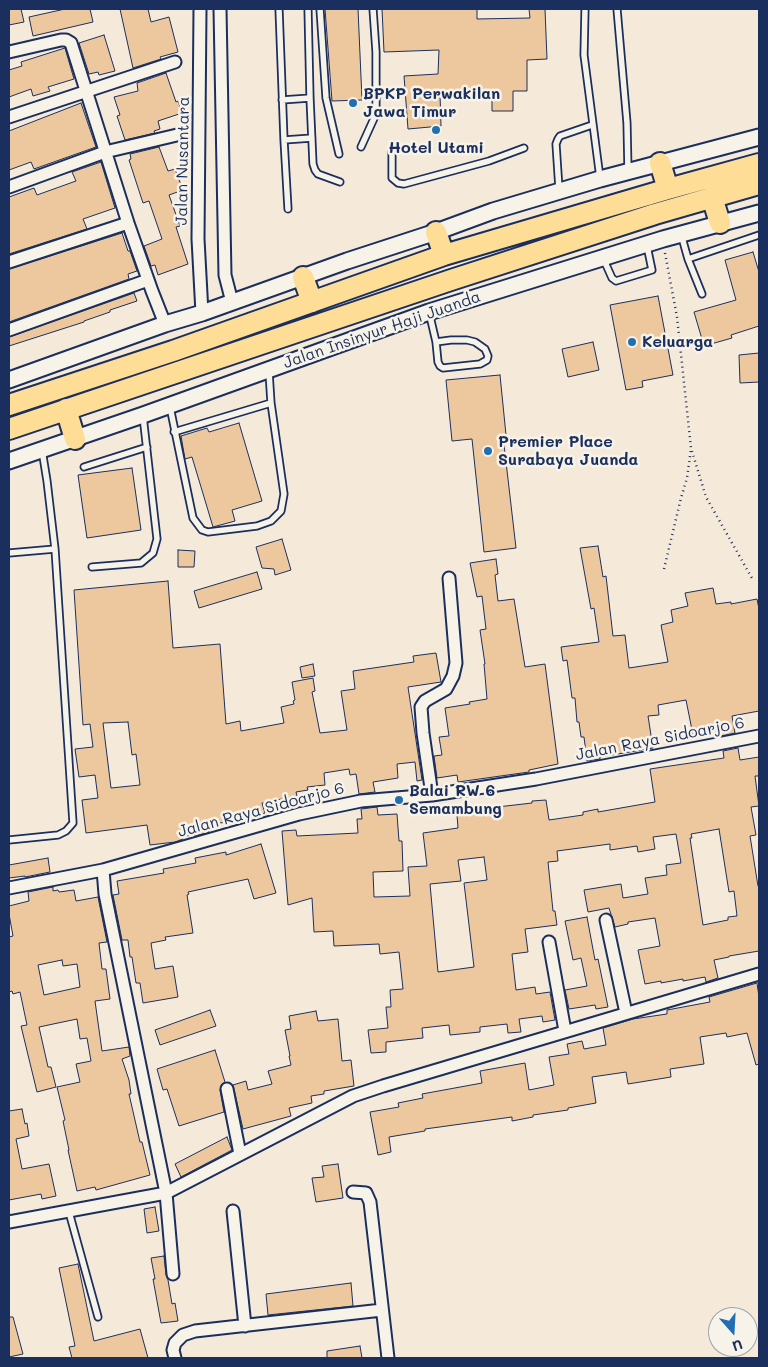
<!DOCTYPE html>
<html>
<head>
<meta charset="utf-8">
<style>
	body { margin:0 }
	#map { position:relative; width:768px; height:1367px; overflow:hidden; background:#f5ead9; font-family:Mali,sans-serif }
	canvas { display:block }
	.frame { position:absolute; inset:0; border:10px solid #1b2f5e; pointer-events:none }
	.north { position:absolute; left:708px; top:1307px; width:50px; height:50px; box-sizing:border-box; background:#f7f3e8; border:1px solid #9fa5b1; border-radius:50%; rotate:161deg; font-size:14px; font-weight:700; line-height:20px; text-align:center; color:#1b2f5e }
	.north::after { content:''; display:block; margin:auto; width:18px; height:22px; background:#1f6fb2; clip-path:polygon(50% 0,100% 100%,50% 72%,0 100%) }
</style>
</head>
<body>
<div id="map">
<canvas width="768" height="1367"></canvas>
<div class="frame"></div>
<div class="north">U</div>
</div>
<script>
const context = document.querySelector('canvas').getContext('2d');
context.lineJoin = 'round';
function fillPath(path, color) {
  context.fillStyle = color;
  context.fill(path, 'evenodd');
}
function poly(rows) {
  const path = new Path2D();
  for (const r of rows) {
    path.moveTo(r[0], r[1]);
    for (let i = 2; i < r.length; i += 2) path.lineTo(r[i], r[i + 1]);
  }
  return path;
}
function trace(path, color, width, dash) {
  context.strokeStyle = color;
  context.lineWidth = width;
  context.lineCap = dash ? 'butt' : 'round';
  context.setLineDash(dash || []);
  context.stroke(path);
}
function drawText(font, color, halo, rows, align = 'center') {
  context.font = font + ' Mali,sans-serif';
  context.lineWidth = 5;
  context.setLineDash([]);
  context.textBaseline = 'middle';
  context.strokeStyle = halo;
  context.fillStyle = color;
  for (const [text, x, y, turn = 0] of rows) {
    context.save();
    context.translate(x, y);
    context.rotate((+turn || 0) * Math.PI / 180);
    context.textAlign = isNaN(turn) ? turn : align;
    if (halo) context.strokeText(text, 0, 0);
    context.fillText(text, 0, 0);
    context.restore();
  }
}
const building = poly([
	[9,9,21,9,24,22,9,25,9,9],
	[65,9,90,9,93,22,33,36,29,17,65,9],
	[120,9,148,9,151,22,169,17,178,52,160,57,161,59,133,68,120,9],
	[325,9,358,9,362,100,332,101,325,9],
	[382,9,477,9,477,19,530,18,529,9,545,9,547,59,527,60,527,91,513,91,513,111,492,111,492,91,440,94,441,126,408,129,404,76,438,74,439,50,384,52,382,9],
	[104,35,115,71,99,75,98,72,89,74,79,43,104,35],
	[65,48,74,79,48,87,50,91,33,96,31,89,9,97,9,70,22,66,21,62,65,48],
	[166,73,176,102,178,101,182,113,158,121,160,129,154,131,155,133,125,140,117,116,120,115,114,97,138,91,137,83,166,73],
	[81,103,96,147,34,169,31,162,9,170,9,131,81,103],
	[159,147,168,171,175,169,183,190,169,195,180,226,176,227,188,264,158,275,155,265,151,266,144,246,162,239,149,201,143,203,129,160,131,159,130,154,159,147],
	[101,162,115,208,83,219,87,229,9,254,9,197,34,188,37,195,76,181,72,172,101,162],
	[122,233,128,251,130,251,137,271,128,274,129,279,9,322,9,269,122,233],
	[753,252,759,272,759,326,731,335,732,338,704,346,694,312,736,300,725,260,753,252],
	[134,293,137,301,110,310,110,312,84,321,84,322,9,346,9,337,134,293],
	[658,296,673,375,642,381,643,387,626,390,610,305,658,296],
	[593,342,599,370,568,377,562,349,593,342],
	[759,353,759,382,740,383,739,355,759,353],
	[500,375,506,435,503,436,516,548,484,552,472,439,452,441,446,380,500,375],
	[239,423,262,501,232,510,235,521,213,527,192,457,185,459,181,436,207,428,209,432,239,423],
	[132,468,141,530,87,538,78,475,132,468],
	[282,539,291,570,275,575,274,569,262,568,256,547,282,539],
	[598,546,603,577,606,576,613,636,625,635,629,668,668,662,661,625,673,622,671,610,688,606,685,593,713,588,716,604,731,602,731,604,757,599,759,609,759,711,732,716,735,733,721,736,720,730,693,735,686,700,658,705,659,715,648,716,653,748,600,757,600,759,587,761,584,737,581,737,579,722,577,722,575,698,572,698,567,660,563,661,561,647,599,642,594,608,591,609,580,548,598,546],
	[178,550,195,551,194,567,178,567,178,550],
	[496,559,498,574,495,575,498,601,514,599,525,667,545,664,558,764,529,770,529,772,458,782,457,775,437,778,434,756,442,755,439,737,449,736,445,708,470,704,469,702,487,699,484,664,485,664,480,630,486,629,482,596,477,597,470,563,496,559],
	[257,572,262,589,199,608,194,591,257,572],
	[168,581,173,648,220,644,226,724,240,721,241,731,284,723,281,707,294,704,293,701,295,700,292,682,313,678,315,691,312,692,320,733,347,730,341,691,355,689,353,671,414,662,413,656,436,653,441,682,408,687,422,780,417,781,415,762,397,764,398,778,373,782,375,792,359,794,356,774,350,775,349,769,324,773,325,785,307,787,308,790,296,792,297,796,262,803,265,813,230,822,208,824,209,832,199,835,182,836,183,839,175,842,150,845,147,825,86,833,82,800,98,798,95,775,79,777,75,749,93,747,90,724,83,725,74,590,168,581],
	[128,722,132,755,136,754,140,785,111,788,103,723,128,722],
	[313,664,315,676,302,678,300,667,313,664],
	[738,748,740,760,759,757,759,776,755,776,759,806,751,807,756,835,750,836,758,886,759,886,759,951,729,956,729,957,714,960,718,978,706,982,705,977,683,981,683,979,661,983,661,981,645,984,638,950,660,946,655,918,628,922,628,924,615,927,609,908,588,912,584,890,621,884,623,898,648,894,645,878,667,875,666,865,681,863,676,834,653,837,655,849,638,852,637,846,610,850,610,844,557,851,558,861,548,862,553,911,555,911,557,925,525,929,528,952,512,954,516,990,535,987,536,994,550,992,555,1020,543,1022,542,1016,519,1019,521,1032,508,1033,507,1024,480,1027,480,1032,450,1035,449,1025,422,1028,423,1038,386,1042,386,1052,371,1053,368,1030,388,1028,386,1007,391,1007,390,990,403,989,399,952,380,954,379,944,334,946,333,931,314,932,312,898,288,905,282,831,296,830,297,836,358,833,357,819,362,819,361,809,377,807,378,815,397,814,399,841,402,841,403,871,373,872,374,897,410,896,408,867,427,866,423,833,458,828,457,815,480,812,480,809,532,803,532,801,546,800,549,820,583,815,583,812,598,809,598,812,655,802,650,769,724,758,723,751,738,748],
	[719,829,729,892,734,891,737,916,728,917,728,920,703,925,690,838,692,838,691,834,719,829],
	[484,857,487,880,464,883,474,967,438,972,430,884,461,881,458,860,484,857],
	[261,844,276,893,254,899,248,879,188,892,189,894,187,895,193,933,165,937,166,940,151,943,155,969,173,966,178,997,143,1003,140,983,136,983,132,957,130,957,128,940,122,940,113,895,119,894,117,881,164,873,163,869,196,863,195,858,226,852,226,855,261,844],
	[48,858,50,872,25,877,25,876,9,878,9,865,48,858],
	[53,887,53,891,58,890,59,892,74,890,76,901,98,897,107,942,99,943,102,969,106,969,110,999,95,1001,102,1051,129,1047,130,1056,122,1059,129,1080,131,1094,129,1094,140,1142,142,1142,150,1175,96,1190,95,1187,77,1191,68,1150,69,1150,63,1121,65,1120,57,1087,80,1082,76,1064,91,1061,87,1038,80,1039,77,1019,39,1027,48,1067,51,1067,56,1087,37,1092,21,1026,27,1025,20,992,13,994,12,991,9,992,9,937,13,936,9,914,9,906,29,901,28,892,53,887],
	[62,960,63,966,77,964,80,987,44,995,38,965,62,960],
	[587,917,595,960,598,959,608,1007,596,1009,595,1005,569,1009,565,990,587,986,581,958,573,960,565,921,587,917],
	[757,983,759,997,759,1064,756,1065,747,1033,727,1037,726,1033,700,1037,704,1064,670,1069,671,1077,628,1084,626,1072,592,1077,596,1103,568,1108,568,1110,533,1115,533,1117,512,1121,512,1117,425,1129,425,1131,389,1137,391,1152,378,1155,370,1112,399,1107,398,1103,423,1098,422,1094,482,1083,480,1071,525,1063,529,1090,554,1085,549,1057,569,1054,567,1044,582,1041,584,1049,606,1045,603,1028,633,1019,667,1014,667,1010,710,1002,709,997,757,983],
	[210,1010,216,1026,160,1045,155,1030,210,1010],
	[316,1011,318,1021,338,1019,342,1061,351,1060,354,1086,324,1091,324,1094,311,1096,312,1103,289,1108,291,1116,243,1129,233,1085,246,1081,248,1090,272,1084,268,1071,291,1065,289,1056,290,1056,285,1030,291,1029,289,1016,316,1011],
	[215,1050,225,1082,222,1084,220,1090,224,1112,179,1126,167,1089,163,1090,157,1069,215,1050],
	[22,1109,25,1124,27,1123,29,1136,16,1139,22,1169,49,1164,56,1196,42,1199,41,1194,9,1200,9,1111,22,1109],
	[227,1137,232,1150,181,1177,175,1164,227,1137],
	[338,1164,343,1198,316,1202,312,1178,324,1177,322,1166,338,1164],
	[155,1207,159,1231,147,1233,144,1209,155,1207],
	[164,1256,166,1275,168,1280,172,1304,175,1303,178,1321,161,1323,153,1279,155,1279,151,1258,164,1256],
	[78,1264,94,1341,140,1329,148,1358,72,1358,69,1347,75,1346,59,1268,78,1264],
	[351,1283,353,1306,268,1315,266,1294,351,1283],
	[9,1317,13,1317,23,1354,9,1357,9,1317],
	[360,1346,362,1358,327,1358,327,1351,360,1346]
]);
fillPath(building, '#edc89e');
trace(building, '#1b2f5e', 1);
const service = poly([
	[279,9,284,140,288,209],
	[308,9,310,98,313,164,315,170,318,174,340,182],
	[320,9,326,98,339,154],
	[585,9,584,55,600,178],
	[617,9,627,123,628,171],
	[282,100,310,98],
	[284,140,312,138],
	[361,147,376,114,376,52,373,9],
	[394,149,392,152,392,178,398,183,404,184,489,161,524,148],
	[559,189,556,144,558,139,560,136,592,125],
	[681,234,688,259,702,294],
	[603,258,612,278,616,281,652,270,647,246],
	[688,259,759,235],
	[429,312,436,342,438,362,440,366,443,368,480,364,487,360,488,356,485,349,475,342,467,340,451,340,436,342],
	[170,407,193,518,202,530,208,532,257,526,271,521,281,511,284,494,271,403,269,372],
	[174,432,271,403],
	[84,467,147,447],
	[9,553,55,549],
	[92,567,141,563,153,553,157,539,143,416],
	[9,840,58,835,66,831,73,823,55,549,47,481,42,450],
	[69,1212,98,1317]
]);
const minor = poly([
	[200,9,198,239,202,313],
	[220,9,225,275,232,302],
	[9,52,61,40,66,40,71,43,128,223,152,291,165,324],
	[9,117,175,62],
	[9,187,105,152,177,135],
	[9,262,128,223],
	[9,330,148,280],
	[432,795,423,733,421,707,425,701,446,689,453,676,456,663,449,578],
	[103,870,105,894,166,1193,173,1274],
	[9,888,103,870,299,814,361,801,432,795,536,779,759,736],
	[606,920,626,1013],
	[549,942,565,1031],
	[227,1089,240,1154],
	[353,1192,366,1193,370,1202,388,1358],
	[233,1211,245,1326],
	[9,1222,166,1193,353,1096,383,1086,759,974],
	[175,1358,173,1350,175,1343,183,1335,195,1331,382,1310]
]);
const tertiary = poly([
	[9,380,165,324,202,313,347,261,436,232,493,211,600,179,759,137],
	[9,461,143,415,429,312,663,239,759,213]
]);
const trunk = poly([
	[660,163,668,189],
	[712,197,720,223],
	[436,232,444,255],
	[303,277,312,302],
	[9,405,173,351,444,255,668,189,759,164],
	[66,409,75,439],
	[9,429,451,280,655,214,759,184]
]);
trace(service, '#1b2f5e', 9);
trace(minor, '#1b2f5e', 15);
trace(tertiary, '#1b2f5e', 19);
trace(trunk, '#1b2f5e', 24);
trace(poly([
	[665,253,677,317,691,448,706,497,753,580],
	[664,569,681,498,687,478,691,449]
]), '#1b2f5e', 2.5, [1, 4]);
trace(service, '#f7f3e8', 5.5);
trace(minor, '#f7f3e8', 11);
trace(tertiary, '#f7f3e8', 15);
trace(trunk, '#fedd96', 20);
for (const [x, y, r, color] of [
	[353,103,5,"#1f6fb2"],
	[436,130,5,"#1f6fb2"],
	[632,342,5,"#1f6fb2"],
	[488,451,5,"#1f6fb2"],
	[399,800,5,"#1f6fb2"]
]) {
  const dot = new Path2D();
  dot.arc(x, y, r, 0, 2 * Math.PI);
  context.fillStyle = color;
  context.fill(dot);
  trace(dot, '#f7f3e8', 2);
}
drawText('bold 16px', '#1b2f5e', '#f7f3e8', [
	["BPKP Perwakilan",363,94],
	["Jawa Timur",363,112],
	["Hotel Utami",436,148,"center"],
	["Keluarga",642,342],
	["Premier Place",498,442],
	["Surabaya Juanda",498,460],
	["Balai RW 6",409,791],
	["Semambung",409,809]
], 'left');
drawText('16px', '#1b2f5e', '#f7f3e8', [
	["Jalan Nusantara",183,161,-89],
	["Jalan Insinyur Haji Juanda",382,330,-19],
	["Jalan Raya Sidoarjo 6",660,739,-11],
	["Jalan Raya Sidoarjo 6",261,810,-15]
]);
</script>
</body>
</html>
